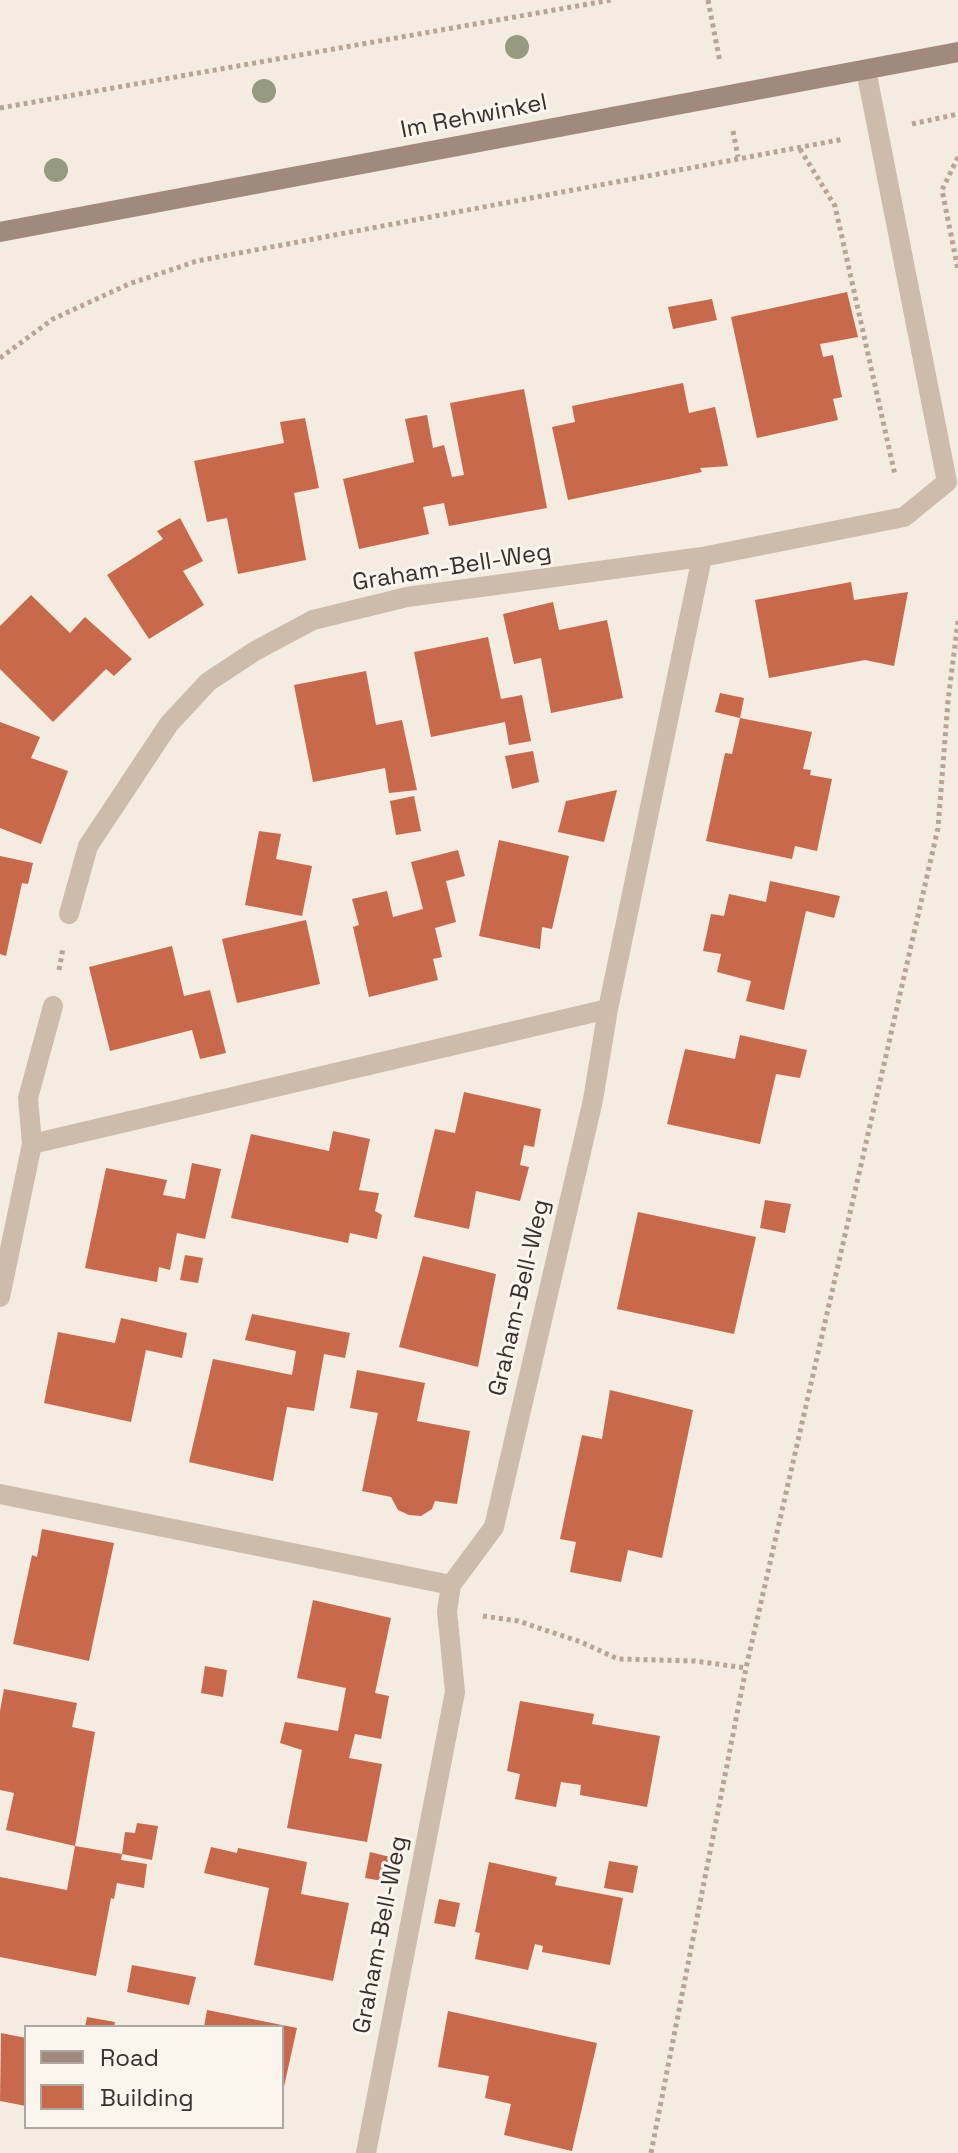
<!DOCTYPE html>
<html>
<head>
<meta charset="utf-8">
<style>
	body { margin:0 }
	#map { position:relative; width:958px; height:2153px; overflow:hidden; background:#f4ebe1; font-family:"Space Grotesk",sans-serif }
	canvas { display:block }
	.legend { position:absolute; left:24px; top:2025px; width:260px; height:104px; box-sizing:border-box; background:#fbf5ee; border:2px solid #aea6a0; margin:0; padding:10px 14px; list-style:none; font-size:24px; color:#3b302b }
	.legend li { display:flex; align-items:center; gap:16px; height:40px }
	.legend b { width:40px; border:2px solid #aea6a0 }
</style>
</head>
<body>
<div id="map">
<canvas width="958" height="2153"></canvas>
<ul class="legend">
<li><b style="height:10px;background:#a18a7d"></b>Road</li>
<li><b style="height:22px;background:#c8694b"></b>Building</li>
</ul>
</div>
<script>
const context = document.querySelector('canvas').getContext('2d');
context.lineJoin = 'round';
function fillPath(path, color) {
  context.fillStyle = color;
  context.fill(path, 'evenodd');
}
function poly(rows) {
  const path = new Path2D();
  for (const r of rows) {
    path.moveTo(r[0], r[1]);
    for (let i = 2; i < r.length; i += 2) path.lineTo(r[i], r[i + 1]);
  }
  return path;
}
function trace(path, color, width, dash) {
  context.strokeStyle = color;
  context.lineWidth = width;
  context.lineCap = dash ? 'butt' : 'round';
  context.setLineDash(dash || []);
  context.stroke(path);
}
function drawText(font, color, halo, rows, align = 'center') {
  context.font = font + ' "Space Grotesk",sans-serif';
  context.lineWidth = 6;
  context.setLineDash([]);
  context.textBaseline = 'middle';
  context.strokeStyle = halo;
  context.fillStyle = color;
  for (const [text, x, y, turn = 0] of rows) {
    context.save();
    context.translate(x, y);
    context.rotate((+turn || 0) * Math.PI / 180);
    context.textAlign = isNaN(turn) ? turn : align;
    if (halo) context.strokeText(text, 0, 0);
    context.fillText(text, 0, 0);
    context.restore();
  }
}
fillPath(poly([
	[847,292,858,337,820,344,823,357,833,355,842,397,833,399,838,420,757,438,731,317],
	[712,299,717,320,673,329,668,307],
	[683,383,689,413,715,407,728,466,700,468,702,472,568,500,552,427,575,422,572,406],
	[524,389,547,508,449,526,444,503,423,507,429,534,359,549,343,479,414,462,405,419,427,415,433,448,444,445,452,477,464,475,450,403],
	[305,418,319,488,294,493,306,560,238,574,227,518,207,522,194,461,284,443,280,422],
	[180,518,203,561,183,571,204,605,149,639,107,575,163,539,157,531],
	[851,582,854,600,908,592,894,666,865,660,769,678,755,600],
	[31,595,70,633,85,617,132,659,114,676,106,669,53,722,0,669,0,626],
	[553,602,559,630,607,620,623,698,551,713,541,658,514,664,503,614],
	[488,637,501,699,522,695,531,741,509,745,505,722,431,737,414,652],
	[366,671,376,725,402,720,417,790,389,793,385,768,313,782,294,685],
	[720,693,744,698,740,718,715,712],
	[740,718,812,732,803,769,811,770,810,775,832,779,817,851,795,846,792,859,706,841,725,753,732,754],
	[0,722,40,737,31,758,68,771,41,844,0,828],
	[533,751,539,782,512,789,505,756],
	[617,790,604,842,558,832,566,801],
	[414,796,421,831,396,835,390,801],
	[259,831,281,834,276,859,312,866,302,916,245,905],
	[499,840,569,856,552,929,542,927,540,949,479,936],
	[458,850,465,876,446,881,456,922,435,928,442,957,433,959,438,980,369,997,353,927,359,925,352,899,387,891,393,917,423,909,411,862],
	[0,856,33,863,28,884,22,883,6,956,0,954],
	[770,881,840,896,834,918,806,911,784,1010,746,1001,751,981,717,972,721,954,703,951,711,914,724,916,729,894,766,902],
	[306,920,320,984,237,1003,222,939],
	[172,946,184,996,210,990,226,1053,200,1059,192,1030,110,1051,89,967],
	[740,1035,807,1050,800,1078,776,1074,760,1144,667,1124,685,1049,735,1059],
	[464,1092,541,1109,534,1147,524,1145,520,1165,529,1167,520,1201,476,1191,469,1229,414,1217,435,1129,455,1133],
	[333,1131,370,1139,359,1190,379,1193,375,1211,382,1215,377,1239,350,1233,348,1243,231,1218,251,1134,329,1151],
	[192,1163,221,1169,205,1239,177,1233,170,1270,159,1267,157,1282,85,1268,106,1168,167,1180,163,1195,185,1199],
	[765,1200,791,1204,785,1233,760,1228],
	[638,1212,756,1237,734,1334,617,1309],
	[185,1255,203,1258,198,1283,180,1280],
	[423,1256,496,1274,478,1367,399,1347],
	[252,1314,350,1333,345,1358,324,1354,314,1411,287,1407,273,1481,189,1462,213,1359,292,1375,296,1351,245,1340],
	[121,1318,187,1333,182,1358,146,1350,131,1422,44,1403,58,1332,115,1343],
	[357,1370,425,1383,417,1421,470,1431,457,1504,435,1501,432,1509,421,1516,409,1515,398,1510,391,1497,362,1491,378,1413,350,1408],
	[610,1390,693,1410,662,1558,628,1550,621,1582,570,1572,576,1542,560,1539,582,1435,602,1439],
	[42,1529,114,1543,89,1661,13,1644,32,1555,37,1557],
	[313,1600,391,1618,375,1693,389,1696,381,1739,355,1734,349,1758,382,1764,367,1842,287,1828,302,1750,280,1743,285,1722,338,1731,346,1688,297,1678],
	[205,1666,227,1670,223,1697,201,1693],
	[4,1689,77,1703,72,1727,95,1732,75,1846,6,1830,14,1793,0,1790,0,1711],
	[520,1701,594,1714,592,1724,660,1736,647,1807,580,1795,581,1785,561,1782,556,1807,515,1799,520,1774,507,1771],
	[137,1823,158,1826,152,1860,122,1854,121,1860,147,1864,144,1888,117,1883,114,1899,111,1898,96,1976,0,1957,0,1877,67,1890,75,1846,122,1854,125,1832,135,1833],
	[211,1847,237,1853,238,1848,307,1862,301,1894,349,1903,333,1981,254,1965,269,1888,204,1873],
	[370,1852,394,1858,389,1882,365,1878],
	[609,1861,638,1866,633,1893,604,1888],
	[489,1862,557,1877,555,1885,623,1898,610,1965,542,1952,543,1946,535,1944,528,1970,475,1959,480,1933,475,1932],
	[439,1899,460,1903,455,1927,434,1923],
	[132,1965,196,1977,189,2005,127,1992],
	[207,2010,297,2028,283,2091,282,2027,204,2027],
	[448,2011,597,2043,572,2151,504,2135,511,2104,485,2098,489,2076,438,2067],
	[87,2017,115,2022,114,2027,85,2027],
	[1,2033,26,2038,26,2106,0,2101]
]), '#c8694b');
trace(poly([
	[708,0,720,62],
	[0,108,611,0],
	[912,124,958,114],
	[733,131,738,157],
	[800,149,835,206,895,475],
	[958,157,942,190,958,270],
	[0,358,53,319,129,284,197,261,844,139],
	[59,970,63,948],
	[483,1616,518,1621,581,1642,618,1659,695,1661,746,1668],
	[651,2153,746,1668,938,828,948,701,958,621]
]), '#b9a596', 5, [4, 4]);
trace(poly([
	[69,914,88,846,169,724,208,682,255,651,313,620,407,597,702,557],
	[32,1144,28,1098,53,1006],
	[0,1297,32,1144,608,1009],
	[0,1494,451,1585],
	[366,2153,455,1692,447,1611,451,1585,494,1527,593,1100,608,1009,702,557,904,517,947,482,866,70]
]), '#cdbbac', 20);
trace(poly([
	[0,232,958,52]
]), '#a18a7d', 20);
context.fillStyle = '#969b7f';
for (const [x, y] of [
	[517,47],
	[264,91],
	[56,170]
]) {
  context.beginPath();
  context.arc(x, y, 12, 0, 2 * Math.PI);
  context.fill();
}
drawText('24px', '#3b302b', '#fbf5ee', [
	["Im Rehwinkel",474,117,-11],
	["Graham-Bell-Weg",452,568,-9],
	["Graham-Bell-Weg",520,1298,-77],
	["Graham-Bell-Weg",381,1935,-79]
]);
</script>
</body>
</html>
